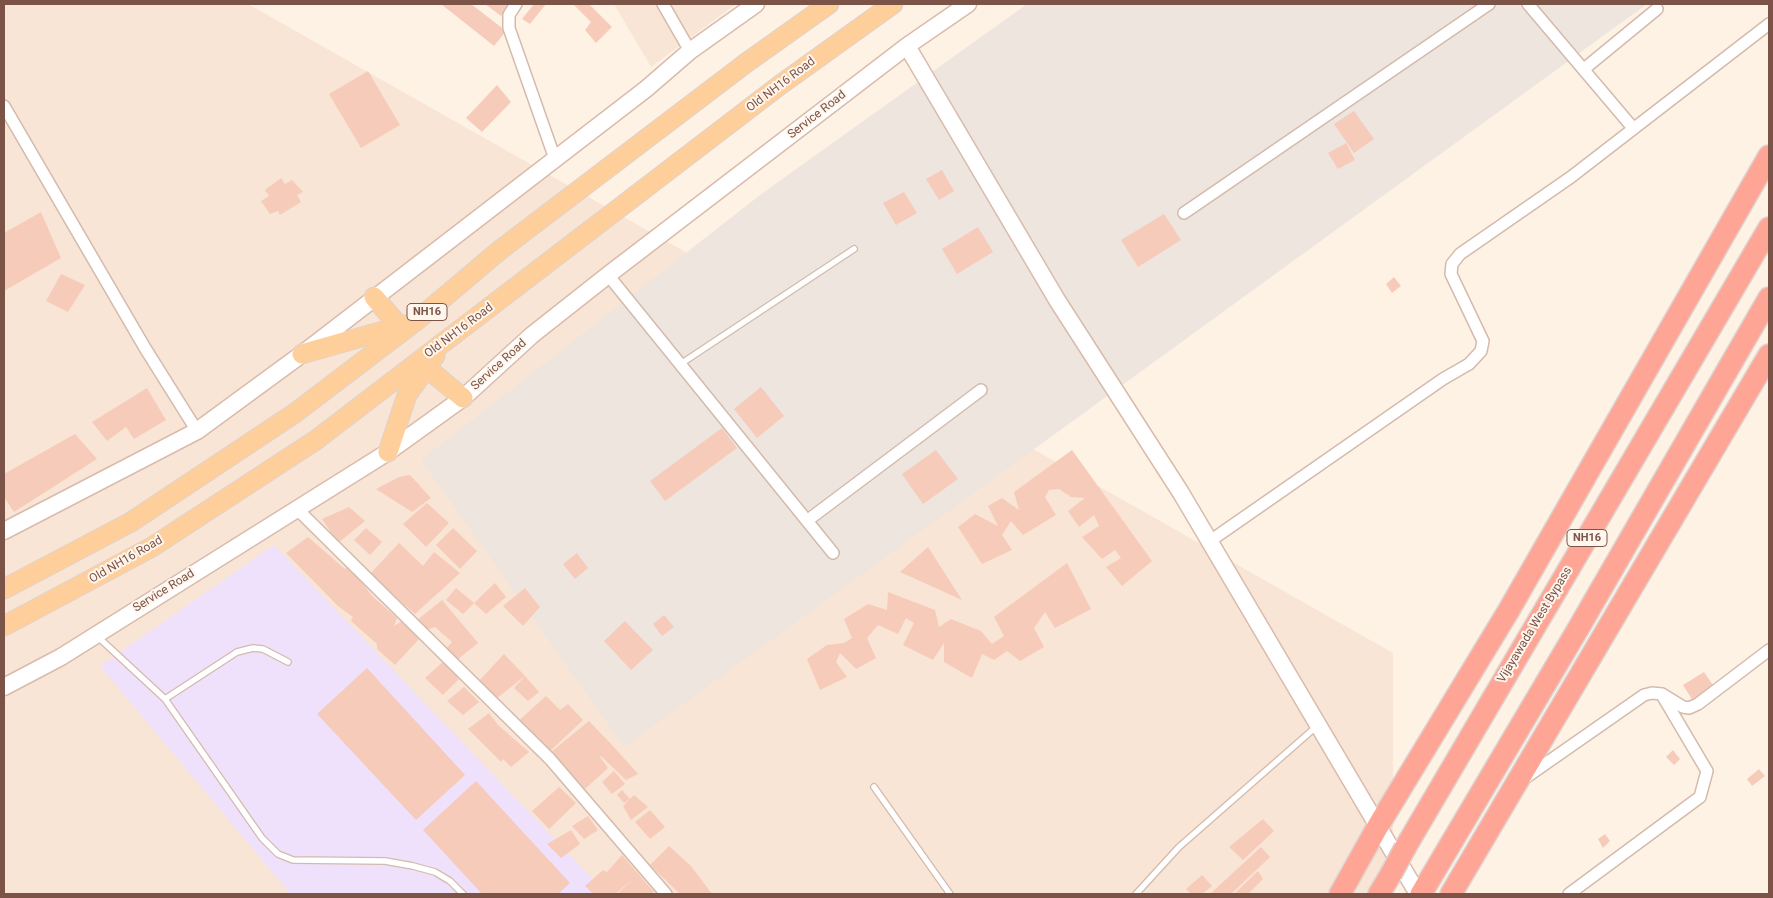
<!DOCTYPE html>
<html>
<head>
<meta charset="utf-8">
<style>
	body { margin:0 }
	#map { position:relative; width:1773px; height:898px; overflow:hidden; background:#fef2e5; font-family:Roboto,sans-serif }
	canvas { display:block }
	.frame { position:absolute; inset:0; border:5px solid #7b5347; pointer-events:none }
</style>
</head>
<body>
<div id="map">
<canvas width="1773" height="898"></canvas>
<div class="frame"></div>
</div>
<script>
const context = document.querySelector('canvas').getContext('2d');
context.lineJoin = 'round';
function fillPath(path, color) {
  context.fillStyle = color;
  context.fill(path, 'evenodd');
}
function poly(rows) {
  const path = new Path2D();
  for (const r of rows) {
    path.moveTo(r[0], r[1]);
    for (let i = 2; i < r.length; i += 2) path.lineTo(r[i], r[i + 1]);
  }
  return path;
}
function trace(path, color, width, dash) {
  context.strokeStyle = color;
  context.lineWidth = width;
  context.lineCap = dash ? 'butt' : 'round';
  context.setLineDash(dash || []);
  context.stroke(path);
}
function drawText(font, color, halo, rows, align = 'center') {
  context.font = font + ' Roboto,sans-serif';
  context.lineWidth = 4;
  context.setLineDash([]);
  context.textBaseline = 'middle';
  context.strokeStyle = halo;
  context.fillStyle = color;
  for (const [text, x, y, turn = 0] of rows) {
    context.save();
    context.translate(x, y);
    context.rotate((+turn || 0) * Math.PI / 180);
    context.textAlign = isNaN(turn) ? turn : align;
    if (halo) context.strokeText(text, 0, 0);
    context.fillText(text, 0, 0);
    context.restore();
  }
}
fillPath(poly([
	[4,4,248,4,1393,653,1393,894,4,894],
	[614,4,736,4,651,67]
]), '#f9e5d5');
fillPath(poly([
	[1027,4,1647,4,624,747,421,460,760,195]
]), '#eee5df');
fillPath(poly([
	[274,545,607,894,287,894,289,892,100,666]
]), '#efe1fb');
fillPath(poly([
	[441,4,471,4,506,31,494,46],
	[485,4,508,4,510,5,501,16],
	[534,4,546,4,530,24,522,19],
	[573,4,589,4,612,27,596,43,585,30,591,22],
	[368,71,400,125,361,148,329,94],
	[497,85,511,102,482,132,466,118],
	[1354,111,1374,139,1354,153,1334,124],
	[1346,143,1355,160,1338,169,1328,153],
	[942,170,954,191,939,200,926,179],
	[281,178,285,184,292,180,303,192,297,195,301,202,280,215,278,211,270,214,261,201,269,196,265,190],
	[904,192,917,213,896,225,883,203],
	[41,212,61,258,4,291,4,233],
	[1164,214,1181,240,1138,267,1121,240],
	[978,227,993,252,957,274,942,249],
	[61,274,85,285,68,312,46,301],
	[1394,277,1401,286,1392,293,1386,284],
	[761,387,784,416,757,438,734,409],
	[147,388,166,420,134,439,126,427,107,441,92,422],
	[722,428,737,448,665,501,650,481],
	[75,434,97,459,14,512,4,497,4,474],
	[936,450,958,479,923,504,902,474],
	[1072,450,1152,561,1122,586,1106,567,1121,558,1115,550,1102,559,1082,537,1099,526,1094,515,1079,527,1068,511,1085,498,1071,497,1059,489,1049,490,1045,497,1056,515,1023,535,1011,521,1002,535,1012,550,982,564,958,527,975,514,998,526,988,506,1002,498,1019,510,1014,492],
	[410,475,431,498,412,512,376,489,399,477],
	[427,503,449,523,426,547,403,524],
	[349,507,365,521,338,543,322,519],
	[366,528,382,542,370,555,354,540],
	[453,528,477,551,460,569,436,545],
	[308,537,345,569,349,565,372,596,397,618,394,626,402,621,419,639,395,665,377,649,377,644,351,621,353,617,338,606,286,553],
	[399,543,423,566,434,552,460,573,415,614,370,574],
	[928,547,962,600,900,572],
	[577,553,588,568,575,579,563,564],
	[1067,563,1091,609,1055,628,1045,612,1034,628,1044,647,1020,661,1007,651,994,660,982,654,972,678,944,662,944,643,933,660,903,645,914,623,906,618,898,634,878,625,867,638,876,658,856,669,840,653,836,662,847,677,820,690,807,659,827,645,844,643,852,638,844,619,868,604,887,610,888,592,935,610,939,627,951,619,981,631,992,644,1004,636,994,617],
	[495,583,506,597,486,614,474,603],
	[456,588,474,603,463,614,446,600],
	[525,588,540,607,523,626,503,606],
	[442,600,478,643,457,660,444,651,452,642,435,627,426,630,416,621],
	[664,615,674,627,662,636,653,624],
	[625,621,653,650,631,670,604,641],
	[504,654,525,676,497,698,478,682],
	[444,661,460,678,443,695,425,678],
	[367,668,465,775,416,820,317,714],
	[1704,672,1715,688,1693,701,1683,685],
	[525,676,539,692,528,701,514,688],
	[464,687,479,702,463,715,447,701],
	[546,696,560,710,568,704,583,720,546,755,515,724],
	[489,713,498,725,529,752,511,767,503,759,501,762,468,729],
	[589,721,612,745,638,774,626,780,601,756,600,757,608,768,585,789,551,752],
	[1673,750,1680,759,1674,765,1666,757],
	[1759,769,1765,776,1752,786,1747,779],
	[614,771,625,784,612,794,602,782],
	[476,781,570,883,558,894,482,894,423,830],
	[559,787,576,803,549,829,532,811],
	[622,790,630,799,624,803,617,795],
	[634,795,648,807,631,820,623,806],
	[650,810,665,827,650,839,635,822],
	[588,816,598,830,584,839,572,826],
	[1263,819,1274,831,1243,860,1229,847],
	[571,830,580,844,561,858,547,844],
	[1605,834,1610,841,1603,848,1598,839],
	[669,846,691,866,712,894,680,894,650,865],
	[1261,847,1270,857,1231,894,1210,894],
	[622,855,654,892,651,894,617,894,633,879,615,894,593,894,585,886,603,870,607,872],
	[1258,871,1263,879,1248,894,1234,894],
	[1202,875,1212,886,1202,894,1191,894,1186,889]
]), '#f7cbba');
const lane = poly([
	[679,365,854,249],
	[97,636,165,699,262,838,278,854,293,860,385,861,413,866,435,872,450,881,463,894],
	[165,699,237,652,253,648,263,649,288,662],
	[874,787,950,894],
	[1136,894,1179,847,1317,726]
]);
const street = poly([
	[516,4,509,15,509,28,555,159],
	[663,4,690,51],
	[1528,4,1633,128],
	[1584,69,1657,9],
	[4,106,145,348,197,431],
	[1184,213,1489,4],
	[608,275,833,553],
	[296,508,550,759,666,894],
	[808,520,981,390],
	[1210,541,1443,379,1469,364,1481,351,1483,341,1451,274,1452,264,1460,254,1571,177,1769,24],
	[1525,778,1644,695,1652,693,1662,694,1683,707,1689,708,1698,704,1769,650],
	[1569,894,1700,797,1707,771,1662,695]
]);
const secondary = poly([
	[907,46,1057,300,1181,493,1418,894],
	[4,531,197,431,302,354,646,89,690,51,756,4],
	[4,687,61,657,388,452,463,398,532,335,608,275,907,46,968,4]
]);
const primary = poly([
	[374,297,400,327],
	[302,354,404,325],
	[427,368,463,398],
	[388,452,407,395,435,356],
	[4,589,131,522,295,413,416,321,500,250,746,63,829,4],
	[4,626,152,547,316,440,780,85,893,4]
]);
const highway = poly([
	[1405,848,1769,228],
	[1340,894,1378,826,1509,610,1769,156],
	[1379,894,1391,874],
	[1421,894,1578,629,1769,298],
	[1451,894,1769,355]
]);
trace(lane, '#d4baac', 8);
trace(street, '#d4baac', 14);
trace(secondary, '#dabbab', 19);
trace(primary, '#ddd2cf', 21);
trace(highway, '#ddd2cf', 24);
trace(lane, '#fff', 5.5);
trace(street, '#fff', 11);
trace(secondary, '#fff', 16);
trace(primary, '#ffcf9b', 19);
trace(highway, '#ffa596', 21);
const highwayBridge = poly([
	[1391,874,1405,848]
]);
trace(highwayBridge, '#ddd2cf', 24, []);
trace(highwayBridge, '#ffa596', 21);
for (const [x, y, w] of [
	[427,312,40],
	[1587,538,40]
]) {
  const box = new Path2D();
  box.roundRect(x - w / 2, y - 8.5, w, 17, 4);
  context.fillStyle = '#fff6ed';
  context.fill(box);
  trace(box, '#7b5347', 1);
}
drawText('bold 11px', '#7b5347', null, [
	["NH16",427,312],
	["NH16",1587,538]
]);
drawText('12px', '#7b5347', '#fff6ed', [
	["Old NH16 Road",781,85,-37],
	["Service Road",817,115,-38],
	["Old NH16 Road",459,331,-37],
	["Service Road",499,365,-42],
	["Old NH16 Road",126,560,-30],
	["Service Road",164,591,-32],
	["Vijayawada West Bypass",1535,625,-59]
]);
</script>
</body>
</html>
